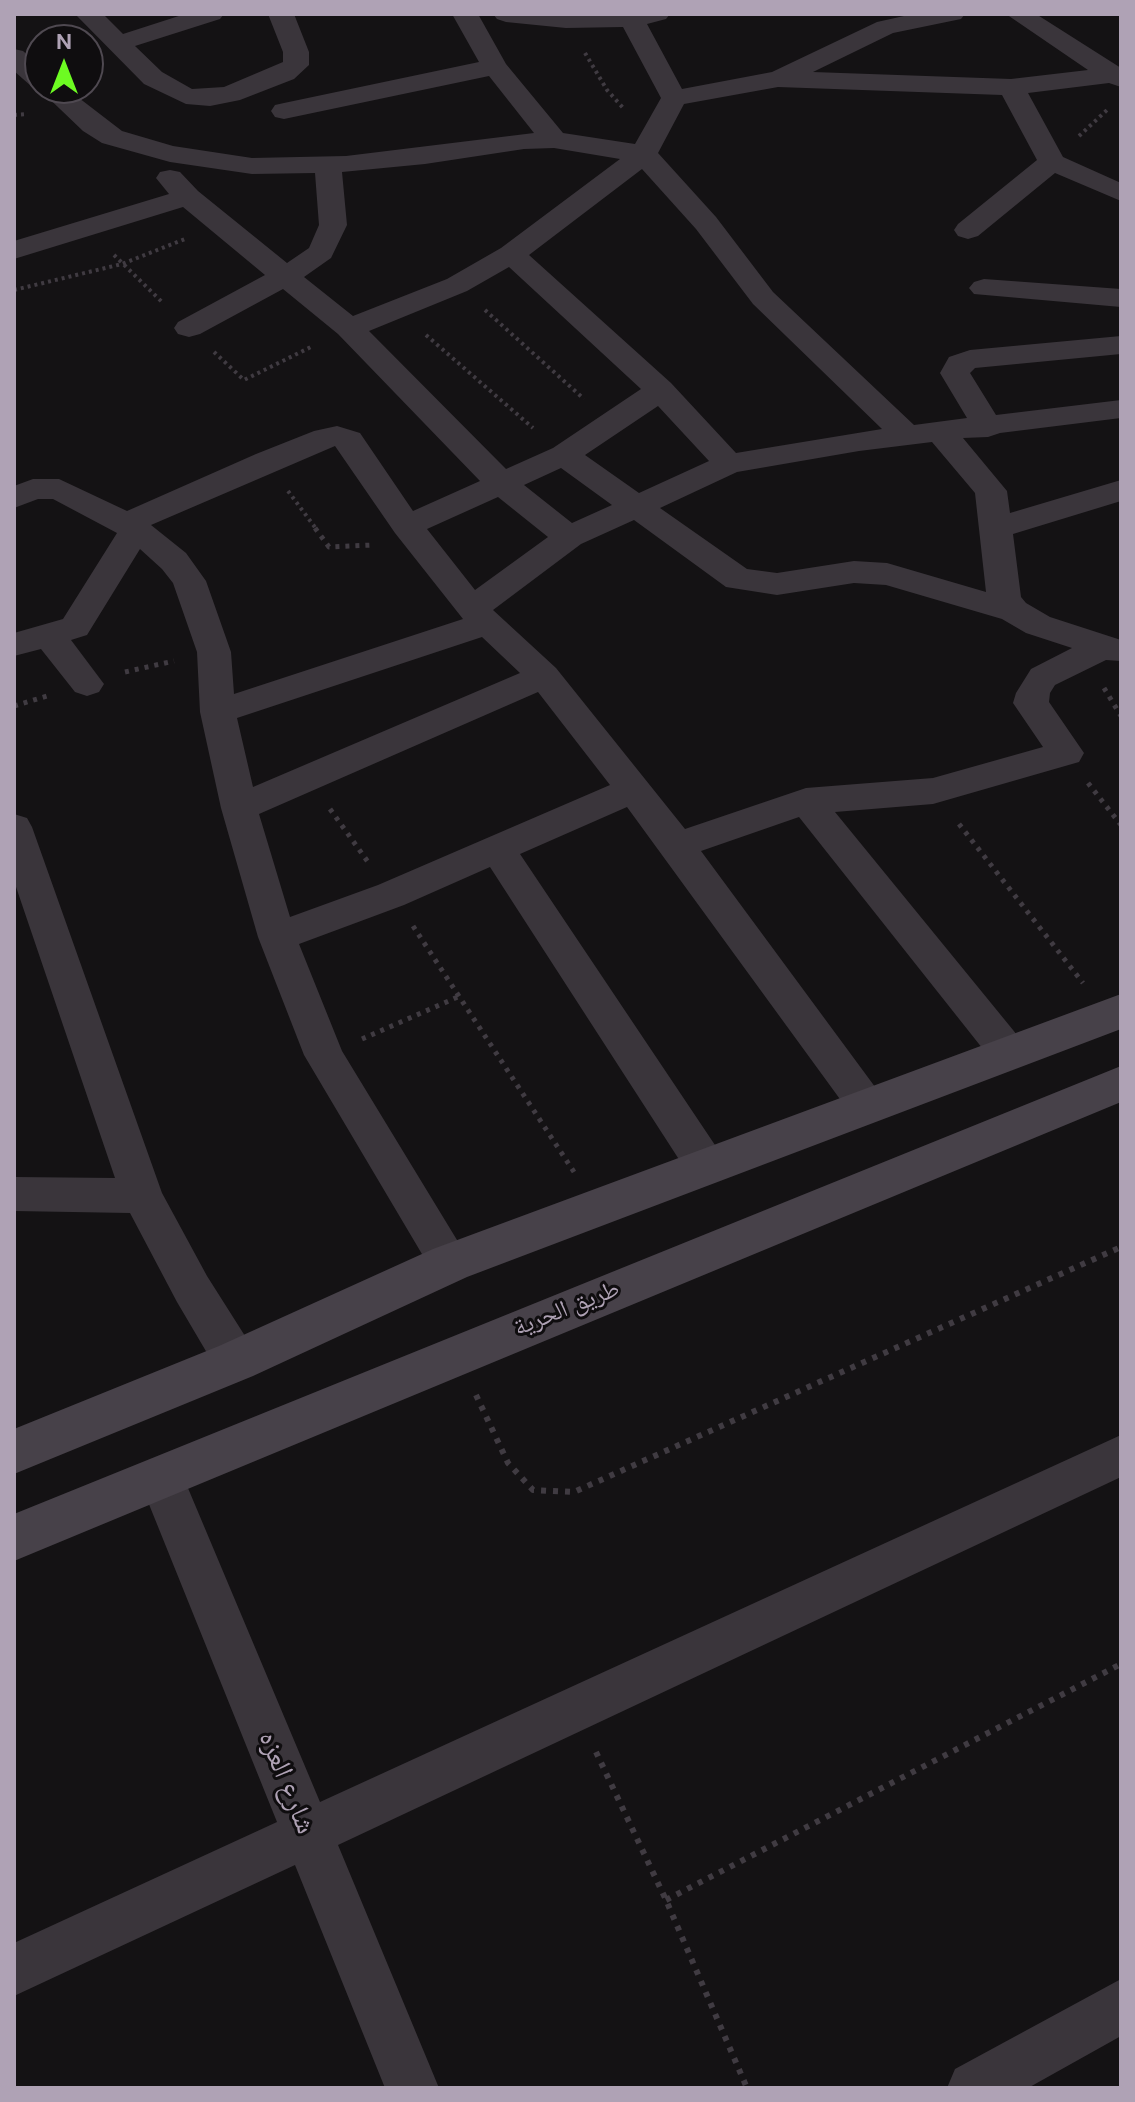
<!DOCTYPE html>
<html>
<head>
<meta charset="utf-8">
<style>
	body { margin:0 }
	#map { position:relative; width:1135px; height:2102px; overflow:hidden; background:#141214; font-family:"DM Sans",sans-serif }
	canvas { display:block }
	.frame { position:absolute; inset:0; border:16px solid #afa2b5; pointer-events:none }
	.north { position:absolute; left:24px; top:24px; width:80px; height:80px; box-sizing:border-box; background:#0f0d0f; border:2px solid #4f4951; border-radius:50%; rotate:0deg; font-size:22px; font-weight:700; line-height:32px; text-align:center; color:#afa2b5 }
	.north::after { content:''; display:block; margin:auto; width:28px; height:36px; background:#6dfb22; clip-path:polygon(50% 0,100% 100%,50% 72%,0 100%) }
</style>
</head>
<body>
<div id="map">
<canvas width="1135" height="2102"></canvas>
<div class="frame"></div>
<div class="north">N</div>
</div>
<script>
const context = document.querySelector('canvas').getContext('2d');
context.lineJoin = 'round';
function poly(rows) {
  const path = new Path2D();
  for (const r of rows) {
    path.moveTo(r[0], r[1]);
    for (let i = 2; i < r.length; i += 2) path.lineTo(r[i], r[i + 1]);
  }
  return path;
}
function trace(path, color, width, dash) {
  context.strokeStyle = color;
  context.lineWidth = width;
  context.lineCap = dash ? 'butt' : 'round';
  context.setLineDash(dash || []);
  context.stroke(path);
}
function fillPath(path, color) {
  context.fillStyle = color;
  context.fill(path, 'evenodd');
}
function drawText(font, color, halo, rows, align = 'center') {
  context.font = font + ' "DM Sans","Noto Naskh Arabic",sans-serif';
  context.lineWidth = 6;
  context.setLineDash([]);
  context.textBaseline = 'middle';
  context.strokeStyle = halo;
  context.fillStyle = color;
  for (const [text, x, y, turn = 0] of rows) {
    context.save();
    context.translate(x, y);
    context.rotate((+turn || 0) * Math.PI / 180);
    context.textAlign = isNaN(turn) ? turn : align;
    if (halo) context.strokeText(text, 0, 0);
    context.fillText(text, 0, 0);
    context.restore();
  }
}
trace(poly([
	[585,53,607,90,625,110],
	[14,115,28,114],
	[1079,136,1107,110],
	[114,255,164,304],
	[14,290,122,264,185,239],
	[485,310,584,399],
	[426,335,533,428],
	[214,352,244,380,313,346],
	[288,491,317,530]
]), '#403b42', 4, [3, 4]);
trace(poly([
	[315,528,329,547,373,545],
	[125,672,174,661],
	[1104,688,1121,716],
	[14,706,47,696],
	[1088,783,1121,825],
	[330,809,368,862],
	[959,824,1083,983],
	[413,926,574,1172],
	[362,1039,460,996]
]), '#403b42', 5, [4, 6]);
trace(poly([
	[476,1395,508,1463,533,1490,574,1492,1121,1247],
	[596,1752,666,1900,747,2088],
	[666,1900,1121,1664]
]), '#403b42', 6, [5, 7]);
fillPath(poly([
	[75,14,103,14,123,34,185,14,224,14,220,19,135,46,162,72,192,89,224,87,283,62,283,52,268,14,294,14,309,52,309,65,294,79,240,100,210,106,186,104,144,84,75,14],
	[452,14,478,14,506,64,563,133,635,144,661,98,623,27,566,28,506,22,497,19,493,14,670,14,666,19,647,24,682,89,772,72,877,22,913,14,965,14,961,19,893,33,813,72,1011,79,1088,70,1006,14,1036,14,1121,68,1121,87,1109,83,1028,93,1063,157,1121,183,1121,201,1055,173,978,236,968,239,958,236,954,230,958,224,1037,160,1002,95,778,87,684,104,658,153,716,217,773,292,914,425,967,418,940,373,949,357,970,350,1121,336,1121,354,975,368,970,373,996,415,1121,400,1121,418,1000,433,988,437,963,438,1007,491,1010,513,1121,480,1121,501,1013,534,1021,597,1026,603,1050,617,1121,640,1121,661,1106,660,1055,685,1050,693,1049,702,1084,753,1079,762,933,804,835,812,1022,1041,1028,1052,1022,1063,1008,1068,994,1063,799,817,701,851,881,1095,887,1106,881,1117,867,1122,853,1117,627,807,520,854,721,1154,727,1166,721,1178,706,1183,691,1178,490,867,404,905,299,944,342,1051,471,1263,465,1276,450,1281,435,1276,304,1055,258,937,221,808,200,712,197,652,173,583,162,569,140,549,87,635,71,640,104,684,99,692,87,696,75,692,41,649,14,656,14,633,63,619,117,533,53,499,38,499,14,508,14,486,33,479,59,479,127,511,256,454,314,431,337,426,360,433,413,511,480,481,338,334,283,289,200,334,189,337,178,334,174,328,178,322,265,275,183,207,14,259,14,241,169,194,156,178,160,172,170,170,180,172,198,191,287,263,309,248,319,225,315,173,252,174,170,162,102,143,83,131,37,87,31,86,14,71,14,49,23,51,40,66,40,88,66,88,122,131,173,146,252,158,346,156,534,133,489,76,284,119,275,117,271,111,275,105,284,103,479,62,452,14],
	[554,148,620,159,501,248,447,279,353,316,304,277,331,258,347,225,342,172,425,164,524,149,554,148],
	[642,169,696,229,753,304,882,429,736,453,671,383,529,255,642,169],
	[509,267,641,389,553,448,506,469,369,331,467,291,509,267],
	[658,406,709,461,639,493,585,455,658,406],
	[932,442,975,493,986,592,887,563,854,561,777,573,747,569,660,508,737,472,859,451,932,442],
	[335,446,395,533,463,619,234,694,231,652,206,581,186,553,151,525,335,446],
	[561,468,612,505,572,523,524,485,561,468],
	[498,497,548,537,475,590,427,529,498,497],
	[634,520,726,587,777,595,854,583,886,585,1002,619,1026,633,1072,648,1031,669,1016,693,1013,703,1043,747,933,778,806,788,685,829,556,668,493,610,581,544,634,520],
	[482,637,520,673,253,787,237,718,482,637],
	[538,692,610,785,378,885,290,917,259,814,538,692],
	[984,279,1121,289,1121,307,974,294,969,288,974,282,984,279],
	[14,814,27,818,32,827,162,1193,207,1276,252,1347,258,1361,252,1375,236,1380,220,1375,177,1302,130,1213,14,1211,14,1177,115,1178,14,881,14,814],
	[1121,1435,1121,1477,338,1845,439,2088,385,2088,295,1865,14,1996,14,1943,277,1822,138,1477,145,1462,161,1456,177,1462,320,1802,1121,1435],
	[1121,1979,1121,2036,1028,2088,947,2088,955,2069,1121,1979]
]), '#3a353b');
fillPath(poly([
	[1121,994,1121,1029,467,1277,253,1376,14,1474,14,1429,219,1346,433,1249,1121,994],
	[1121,1066,1121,1102,14,1561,14,1514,1121,1066]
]), '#474149');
drawText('24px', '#afa2b5', '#0f0d0f', [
	["طريق الحرية",567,1309,-22]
]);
drawText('28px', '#afa2b5', '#0f0d0f', [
	["شارع العزه",286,1783,68]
]);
</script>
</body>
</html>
